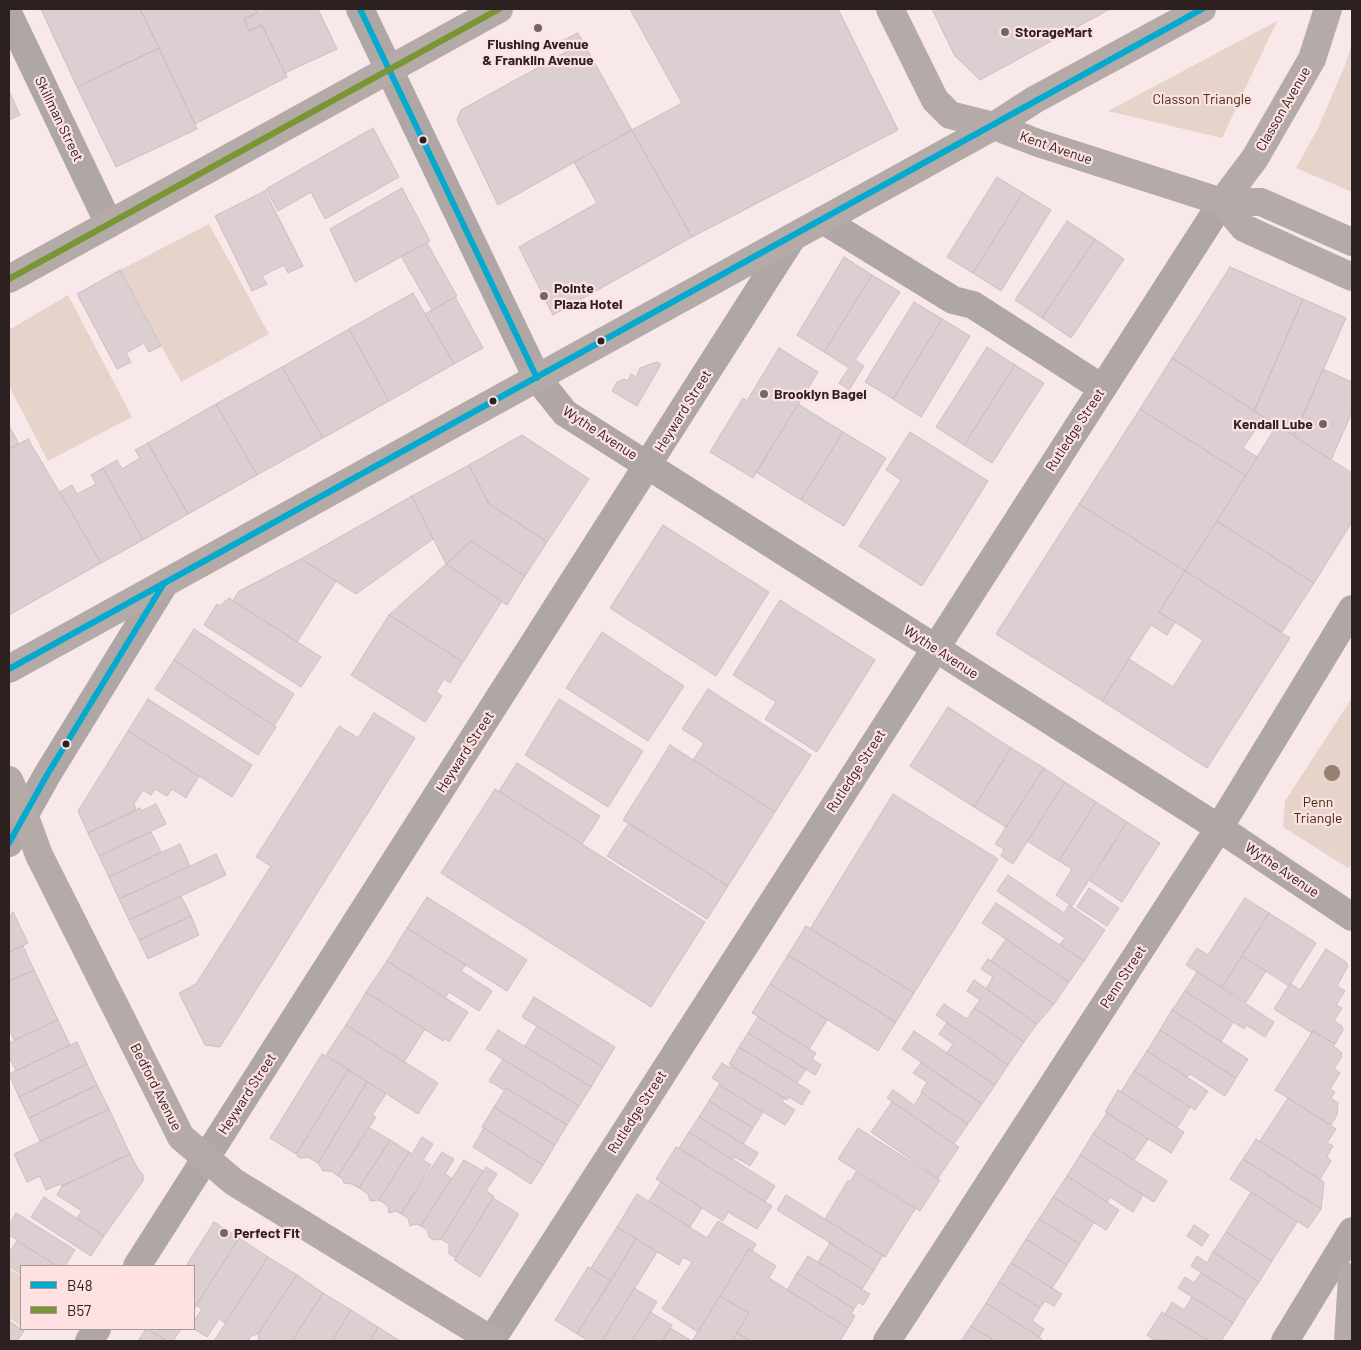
<!DOCTYPE html>
<html>
<head>
<meta charset="utf-8">
<style>
	body { margin:0 }
	#map { position:relative; width:1361px; height:1350px; overflow:hidden; background:#f8e8e9; font-family:Barlow,sans-serif }
	canvas { display:block }
	.frame { position:absolute; inset:0; border:10px solid #2d2021; pointer-events:none }
	.legend { position:absolute; left:20px; top:1265px; width:175px; height:65px; box-sizing:border-box; background:#ffe1e3; border:1px solid #ab9495; margin:0; padding:6px 9px; list-style:none; font-size:15px; color:#2d2021 }
	.legend li { display:flex; align-items:center; gap:10px; height:25px }
	.legend b { width:25px; border:1px solid #ab9495 }
</style>
</head>
<body>
<div id="map">
<canvas width="1361" height="1350"></canvas>
<div class="frame"></div>
<ul class="legend">
<li><b style="height:6px;background:#00a9ce"></b>B48</li>
<li><b style="height:6px;background:#799534"></b>B57</li>
</ul>
</div>
<script>
const context = document.querySelector('canvas').getContext('2d');
context.lineJoin = 'round';
function fillPath(path, color) {
  context.fillStyle = color;
  context.fill(path, 'evenodd');
}
function poly(rows) {
  const path = new Path2D();
  for (const r of rows) {
    path.moveTo(r[0], r[1]);
    for (let i = 2; i < r.length; i += 2) path.lineTo(r[i], r[i + 1]);
  }
  return path;
}
function trace(path, color, width, dash) {
  context.strokeStyle = color;
  context.lineWidth = width;
  context.lineCap = dash ? 'butt' : 'round';
  context.setLineDash(dash || []);
  context.stroke(path);
}
function drawText(font, color, halo, rows, align = 'center') {
  context.font = font + ' Barlow,sans-serif';
  context.lineWidth = 4.5;
  context.setLineDash([]);
  context.textBaseline = 'middle';
  context.strokeStyle = halo;
  context.fillStyle = color;
  for (const [text, x, y, turn = 0] of rows) {
    context.save();
    context.translate(x, y);
    context.rotate((+turn || 0) * Math.PI / 180);
    context.textAlign = isNaN(turn) ? turn : align;
    if (halo) context.strokeText(text, 0, 0);
    context.fillText(text, 0, 0);
    context.restore();
  }
}
fillPath(poly([
	[1277,21,1222,138,1108,111],
	[1352,42,1352,192,1296,168,1318,128,1346,63],
	[209,224,269,334,181,382,120,270],
	[68,295,132,417,48,461,9,386,9,330],
	[1352,698,1352,865,1348,868,1283,827,1285,801],
	[9,1268,21,1276,21,1326,9,1318]
]), '#e6d4ca');
const building = poly([
	[41,9,140,9,159,48,77,87,41,9],
	[140,9,255,9,257,13,244,19,249,31,262,25,287,77,195,124,140,9],
	[255,9,318,9,337,49,285,73,262,25,249,31,244,19,257,13,255,9],
	[630,9,838,9,898,130,692,237,632,130,682,103,630,9],
	[932,9,1110,9,980,80,955,56,932,9],
	[578,33,632,130,498,205,457,120,461,110,566,52,560,42,578,33],
	[159,48,197,129,116,167,77,87,159,48],
	[9,91,20,115,9,120,9,91],
	[373,128,399,177,325,219,311,192,278,211,266,189,373,128],
	[632,130,692,237,553,315,519,247,597,203,574,162,632,130],
	[997,177,1023,193,973,273,947,257,997,177],
	[402,188,430,241,355,282,330,229,402,188],
	[265,191,303,266,288,273,284,265,262,276,267,284,252,291,215,216,265,191],
	[1023,193,1051,210,1001,291,973,273,1023,193],
	[1067,221,1095,239,1042,318,1015,300,1067,221],
	[1095,239,1124,259,1071,338,1042,318,1095,239],
	[427,243,457,296,432,310,401,256,427,243],
	[844,257,872,275,824,352,797,335,844,257],
	[1230,267,1303,299,1254,411,1172,358,1230,267],
	[120,270,161,346,149,352,144,343,126,353,131,362,117,369,77,294,120,270],
	[872,275,900,292,855,360,864,366,849,390,839,383,849,368,824,352,872,275],
	[413,293,454,364,389,401,349,329,413,293],
	[455,297,483,348,454,364,425,314,455,297],
	[1303,299,1346,318,1294,436,1254,411,1303,299],
	[914,302,942,319,893,399,865,382,914,302],
	[942,319,970,336,921,417,893,399,942,319],
	[349,329,389,401,323,438,282,367,349,329],
	[987,347,1015,365,964,445,936,427,987,347],
	[779,348,818,372,753,478,710,452,743,398,747,401,779,348],
	[1172,358,1264,417,1243,448,1257,457,1246,476,1140,409,1172,358],
	[657,362,661,364,637,406,612,391,617,382,624,379,628,381,631,374,636,377,640,368,657,362],
	[1015,365,1044,383,992,463,964,445,1015,365],
	[282,367,323,438,257,475,216,404,282,367],
	[1323,369,1352,382,1352,412,1331,460,1294,436,1323,369],
	[216,404,257,475,188,514,148,443,216,404],
	[798,404,843,432,801,500,756,472,798,404],
	[1140,409,1246,476,1185,571,1079,504,1140,409],
	[1277,425,1352,473,1352,522,1314,583,1217,521,1277,425],
	[9,426,19,444,9,449,9,426],
	[843,432,886,458,844,526,801,500,843,432],
	[910,432,988,481,922,586,859,546,901,480,886,470,910,432],
	[522,435,589,479,547,542,489,504,469,465,522,435],
	[28,439,101,563,9,615,9,449,28,439],
	[148,443,188,514,143,540,103,468,117,460,122,469,140,458,135,450,148,443],
	[469,465,489,504,547,542,525,576,471,541,446,564,412,496,469,465],
	[103,468,143,540,101,563,60,492,72,485,77,494,96,484,91,475,103,468],
	[412,496,433,539,356,594,301,559,412,496],
	[1079,504,1185,571,1159,612,1175,622,1167,635,1151,625,1102,701,996,634,1079,504],
	[1217,521,1314,583,1282,632,1185,571,1217,521],
	[663,525,769,592,716,676,610,608,663,525],
	[471,541,525,576,507,605,446,564,471,541],
	[301,559,336,581,297,642,233,601,239,591,301,559],
	[446,564,502,601,463,662,389,615,446,564],
	[1185,571,1290,638,1207,768,1102,701,1129,659,1173,687,1203,640,1159,612,1185,571],
	[229,598,321,657,301,687,204,625,217,604,220,606,229,598],
	[780,600,875,660,817,752,765,719,776,702,733,675,780,600],
	[389,615,463,662,450,683,444,679,436,692,442,696,425,722,351,675,389,615],
	[194,629,294,694,274,726,174,660,194,629],
	[602,632,684,686,648,741,566,688,602,632],
	[174,660,276,727,258,755,155,689,174,660],
	[708,689,811,755,775,812,693,760,704,743,682,729,708,689],
	[148,699,252,765,232,797,128,731,148,699],
	[559,699,643,751,608,807,525,755,559,699],
	[948,707,1011,748,974,807,910,766,948,707],
	[374,713,415,738,220,1047,205,1045,179,993,196,984,271,866,256,857,339,726,358,738,374,713],
	[128,731,199,776,186,798,172,789,167,796,155,789,151,795,143,790,134,804,136,810,88,833,78,811,128,731],
	[670,745,775,812,728,886,623,820,670,745],
	[1011,748,1044,768,1006,827,974,807,1011,748],
	[517,763,600,816,582,844,499,791,517,763],
	[1044,768,1065,782,1013,864,1001,856,1004,849,995,844,1044,768],
	[1065,782,1096,802,1059,861,1027,841,1065,782],
	[495,789,705,922,651,1007,441,873,495,789],
	[893,794,998,859,914,993,810,929,893,794],
	[1096,802,1127,822,1072,906,1056,895,1072,869,1059,861,1096,802],
	[156,804,166,824,99,856,88,833,140,808,141,811,156,804],
	[1127,822,1160,843,1122,902,1090,881,1127,822],
	[629,823,728,886,707,919,607,856,629,823],
	[151,832,161,852,109,877,99,856,151,832],
	[180,844,190,866,119,899,109,877,180,844],
	[216,854,226,875,129,920,119,899,216,854],
	[1008,875,1064,913,1069,905,1105,930,1084,961,1060,944,1065,938,997,891,1008,875],
	[1089,888,1119,908,1107,926,1077,907,1089,888],
	[181,896,191,916,139,940,129,920,181,896],
	[427,897,527,960,507,991,407,928,427,897],
	[1245,898,1269,913,1222,987,1186,965,1197,948,1208,955,1245,898],
	[996,903,1084,961,1069,982,982,923,996,903],
	[13,912,28,943,9,952,9,919,13,912],
	[1269,913,1316,943,1289,986,1242,956,1269,913],
	[191,916,199,935,148,959,139,940,191,916],
	[806,926,914,993,896,1022,788,955,806,926],
	[407,928,466,965,461,971,492,991,479,1011,449,992,445,998,387,961,407,928],
	[1006,939,1069,982,1054,1004,991,961,1006,939],
	[23,946,34,970,9,981,9,952,23,946],
	[1326,949,1346,962,1348,966,1337,986,1345,991,1336,1005,1342,1008,1334,1021,1342,1026,1343,1030,1335,1044,1313,1031,1312,1033,1274,1009,1290,983,1300,990,1326,949],
	[788,955,896,1022,878,1051,770,984,788,955],
	[1242,956,1266,971,1246,1002,1222,987,1242,956],
	[988,959,1054,1004,1037,1024,986,989,993,977,981,969,988,959],
	[387,961,468,1012,449,1042,444,1038,443,1041,366,992,387,961],
	[34,970,58,1020,14,1040,9,1029,9,981,34,970],
	[1197,972,1274,1022,1265,1037,1246,1025,1244,1029,1185,991,1197,972],
	[974,980,1037,1024,1024,1042,974,1008,980,1000,967,991,974,980],
	[770,984,827,1020,809,1049,752,1013,770,984],
	[1185,991,1233,1022,1221,1042,1172,1010,1185,991],
	[366,992,425,1029,404,1062,346,1025,366,992],
	[534,997,615,1047,603,1067,522,1017,534,997],
	[944,1004,967,1019,974,1008,1024,1042,1008,1065,936,1015,944,1004],
	[1172,1010,1248,1059,1236,1078,1160,1030,1172,1010],
	[758,1017,816,1053,812,1059,821,1065,815,1075,748,1033,758,1017],
	[58,1020,70,1045,16,1071,9,1057,9,1043,58,1020],
	[947,1023,1008,1065,995,1085,947,1053,953,1044,939,1034,947,1023],
	[346,1025,438,1083,418,1114,326,1055,346,1025],
	[537,1026,603,1067,591,1087,525,1046,537,1026],
	[498,1030,591,1087,579,1106,486,1049,498,1030],
	[1160,1030,1236,1078,1225,1096,1190,1074,1187,1077,1147,1051,1160,1030],
	[914,1031,995,1085,982,1104,902,1049,914,1031],
	[1313,1031,1335,1044,1333,1046,1342,1053,1341,1058,1334,1069,1340,1073,1330,1089,1335,1092,1331,1098,1338,1103,1337,1115,1331,1125,1275,1090,1313,1031],
	[748,1033,806,1069,797,1083,739,1047,748,1033],
	[77,1042,87,1064,19,1097,9,1074,77,1042],
	[739,1047,810,1091,802,1105,789,1097,787,1100,729,1064,739,1047],
	[1147,1051,1208,1091,1195,1110,1134,1071,1147,1051],
	[322,1054,348,1070,296,1154,270,1138,322,1054],
	[503,1059,579,1106,567,1125,506,1088,504,1090,489,1081,503,1059],
	[722,1063,730,1068,731,1066,785,1098,782,1102,795,1110,785,1125,719,1085,720,1083,712,1078,722,1063],
	[921,1063,982,1104,968,1124,921,1092,927,1082,913,1073,921,1063],
	[87,1064,97,1085,29,1118,19,1097,87,1064],
	[348,1070,367,1082,318,1163,308,1157,301,1158,297,1156,298,1152,348,1070],
	[1134,1071,1190,1107,1177,1128,1121,1092,1134,1071],
	[367,1082,386,1094,372,1115,376,1117,338,1176,331,1171,323,1171,318,1163,367,1082],
	[97,1085,109,1109,40,1141,29,1118,97,1085],
	[719,1085,763,1112,753,1128,709,1101,719,1085],
	[506,1088,567,1125,555,1145,494,1107,506,1088],
	[893,1090,914,1105,922,1093,968,1124,954,1144,887,1098,893,1090],
	[1118,1090,1184,1132,1171,1153,1105,1112,1118,1090],
	[1288,1098,1336,1129,1327,1143,1333,1146,1327,1156,1331,1161,1320,1179,1260,1141,1288,1098],
	[709,1101,753,1128,743,1144,699,1117,709,1101],
	[892,1102,959,1147,938,1178,871,1132,892,1102],
	[494,1107,555,1145,543,1165,482,1127,494,1107],
	[109,1109,130,1154,62,1186,60,1184,46,1190,40,1176,27,1182,14,1154,109,1109],
	[1107,1113,1148,1139,1134,1160,1093,1134,1107,1113],
	[699,1117,758,1153,750,1166,735,1157,733,1160,689,1132,699,1117],
	[368,1127,390,1140,359,1188,352,1184,344,1183,342,1178,338,1176,368,1127],
	[484,1128,543,1165,531,1184,473,1147,484,1128],
	[858,1128,940,1180,920,1211,838,1159,858,1128],
	[689,1132,775,1186,765,1202,679,1148,689,1132],
	[1093,1134,1167,1181,1154,1202,1080,1155,1093,1134],
	[422,1137,433,1144,423,1160,431,1165,401,1214,396,1211,389,1213,388,1206,379,1200,409,1152,412,1154,422,1137],
	[1256,1139,1324,1182,1321,1209,1243,1159,1256,1139],
	[390,1140,409,1152,379,1200,370,1201,368,1194,359,1188,390,1140],
	[676,1147,772,1206,757,1229,728,1212,723,1221,656,1179,676,1147],
	[442,1152,454,1159,445,1174,451,1178,421,1226,417,1224,410,1226,408,1218,401,1214,442,1152],
	[130,1154,138,1169,143,1175,143,1181,104,1236,77,1218,82,1211,57,1195,62,1186,130,1154],
	[1080,1155,1143,1195,1133,1212,1110,1197,1107,1202,1067,1176,1080,1155],
	[1243,1159,1321,1209,1308,1228,1230,1179,1243,1159],
	[464,1160,483,1171,441,1239,433,1240,429,1237,427,1230,421,1226,464,1160],
	[486,1167,497,1174,486,1191,494,1196,456,1258,449,1254,449,1244,441,1239,486,1167],
	[856,1172,915,1209,885,1257,825,1219,848,1180,850,1182,856,1172],
	[1067,1176,1119,1210,1106,1230,1053,1197,1067,1176],
	[661,1182,702,1208,690,1227,649,1201,661,1182],
	[1251,1192,1297,1222,1272,1261,1226,1232,1251,1192],
	[637,1194,707,1238,718,1221,756,1244,752,1251,749,1249,698,1332,662,1309,692,1262,683,1257,679,1265,617,1227,637,1194],
	[786,1195,883,1255,874,1270,777,1210,786,1195],
	[44,1197,104,1236,91,1256,31,1217,44,1197],
	[1053,1197,1094,1222,1080,1244,1039,1219,1053,1197],
	[493,1198,519,1214,480,1277,454,1260,493,1198],
	[16,1213,75,1250,65,1266,57,1266,9,1235,9,1225,16,1213],
	[1039,1219,1080,1244,1067,1265,1026,1239,1039,1219],
	[214,1222,239,1238,194,1309,194,1266,186,1266,214,1222],
	[1194,1225,1209,1235,1202,1246,1187,1236,1194,1225],
	[617,1227,636,1239,611,1281,591,1268,617,1227],
	[1226,1232,1272,1261,1259,1282,1213,1252,1226,1232],
	[239,1238,268,1257,225,1323,219,1319,207,1337,194,1329,194,1321,202,1309,196,1305,239,1238],
	[636,1239,657,1252,602,1341,589,1341,577,1334,636,1239],
	[1026,1239,1067,1265,1052,1288,1011,1263,1026,1239],
	[17,1241,57,1266,21,1266,21,1274,9,1266,9,1253,17,1241],
	[830,1243,874,1270,862,1289,818,1262,830,1243],
	[749,1249,776,1266,769,1278,848,1328,840,1341,751,1341,737,1333,749,1313,720,1296,749,1249],
	[1213,1252,1259,1282,1246,1301,1191,1266,1197,1256,1207,1263,1213,1252],
	[808,1256,870,1294,863,1305,858,1302,854,1309,797,1273,808,1256],
	[268,1257,297,1275,258,1334,251,1336,248,1341,214,1341,268,1257],
	[1011,1263,1062,1294,1054,1306,1045,1301,1040,1308,999,1282,1011,1263],
	[588,1267,611,1281,577,1334,555,1320,588,1267],
	[797,1273,854,1309,851,1314,855,1316,848,1328,787,1290,797,1273],
	[1201,1273,1246,1301,1233,1323,1178,1288,1185,1277,1194,1283,1201,1273],
	[297,1275,323,1293,292,1341,259,1341,258,1334,297,1275],
	[999,1282,1040,1308,1032,1321,1044,1329,1039,1337,986,1303,999,1282],
	[634,1288,657,1302,632,1341,602,1341,634,1288],
	[323,1293,351,1310,332,1341,292,1341,323,1293],
	[720,1296,749,1313,737,1333,732,1341,692,1341,720,1296],
	[1192,1297,1233,1323,1221,1341,1209,1341,1165,1314,1172,1302,1184,1310,1192,1297],
	[986,1303,1042,1339,1041,1341,995,1341,971,1326,986,1303],
	[351,1310,378,1327,370,1341,332,1341,351,1310],
	[650,1312,672,1325,670,1328,662,1341,632,1341,650,1312],
	[1162,1312,1165,1314,1209,1341,1154,1340,1147,1335,1162,1312],
	[9,1321,24,1331,17,1341,9,1341,9,1321],
	[971,1326,995,1341,961,1341,971,1326],
	[378,1327,400,1341,370,1341,378,1327],
	[670,1328,692,1341,662,1341,670,1328],
	[146,1329,148,1329,167,1341,138,1341,146,1329],
	[148,1329,181,1329,173,1341,167,1341,148,1329],
	[737,1333,751,1341,732,1341,737,1333]
]);
fillPath(building, '#dccfd2');
trace(building, '#cbbec1', 1);
trace(poly([
	[360,9,537,378,565,413,1219,828,1352,917],
	[9,15,109,224],
	[823,220,953,300,973,305,1102,388],
	[9,843,47,775,165,583],
	[137,1266,792,238],
	[89,1341,97,1329],
	[491,1341,1222,202],
	[887,1341,1219,828,1352,609],
	[1285,1341,1352,1231]
]), '#afa7a6', 28);
trace(poly([
	[890,9,935,100,950,115,994,126,1038,143,1222,202,1261,202,1352,242],
	[1222,202,1255,158,1312,59,1328,9],
	[1222,202,1244,228,1352,277],
	[9,279,499,9],
	[9,669,994,126,1034,100,1202,9],
	[9,780,24,814,39,855,181,1137,234,1182,493,1341],
	[1348,1341,1352,1277]
]), '#b4aaa8', 28);
trace(poly([
	[360,9,537,378],
	[9,669,1202,9],
	[9,843,47,775,163,585]
]), '#00a9ce', 6);
trace(poly([
	[9,279,499,9]
]), '#799534', 6);
context.fillStyle = '#96806f';
for (const [x, y] of [
	[1332,773]
]) {
  context.beginPath();
  context.arc(x, y, 8, 0, 2 * Math.PI);
  context.fill();
}
for (const [x, y, r, color] of [
	[538,28,5,"#746667"],
	[1005,32,5,"#746667"],
	[423,140,4.5,"#2d2021"],
	[544,296,5,"#746667"],
	[601,341,4.5,"#2d2021"],
	[764,394,5,"#746667"],
	[493,401,4.5,"#2d2021"],
	[1323,424,5,"#746667"],
	[66,744,4.5,"#2d2021"],
	[224,1233,5,"#746667"]
]) {
  const dot = new Path2D();
  dot.arc(x, y, r, 0, 2 * Math.PI);
  context.fillStyle = color;
  context.fill(dot);
  trace(dot, '#ffe1e3', 2);
}
drawText('bold 14px', '#2d2021', '#ffe1e3', [
	["StorageMart",1015,32],
	["Flushing Avenue",538,44,"center"],
	["& Franklin Avenue",538,60,"center"],
	["Pointe",554,288],
	["Plaza Hotel",554,304],
	["Brooklyn Bagel",774,394],
	["Kendall Lube",1313,424,"right"],
	["Perfect Fit",234,1233]
], 'left');
drawText('14px', '#452b0b', '#ffe1e3', [
	["Classon Triangle",1202,99],
	["Penn",1318,802],
	["Triangle",1318,818]
]);
drawText('14px', '#2d2021', '#ffe1e3', [
	["Classon Avenue",1283,109,-60],
	["Skillman Street",59,119,64],
	["Kent Avenue",1056,148,19],
	["Heyward Street",683,411,-58],
	["Rutledge Street",1075,430,-57],
	["Wythe Avenue",600,433,33],
	["Wythe Avenue",941,652,33],
	["Heyward Street",465,752,-57],
	["Rutledge Street",856,771,-57],
	["Wythe Avenue",1282,870,34],
	["Penn Street",1123,977,-57],
	["Bedford Avenue",156,1087,63],
	["Heyward Street",247,1094,-57],
	["Rutledge Street",637,1112,-57]
]);
</script>
</body>
</html>
